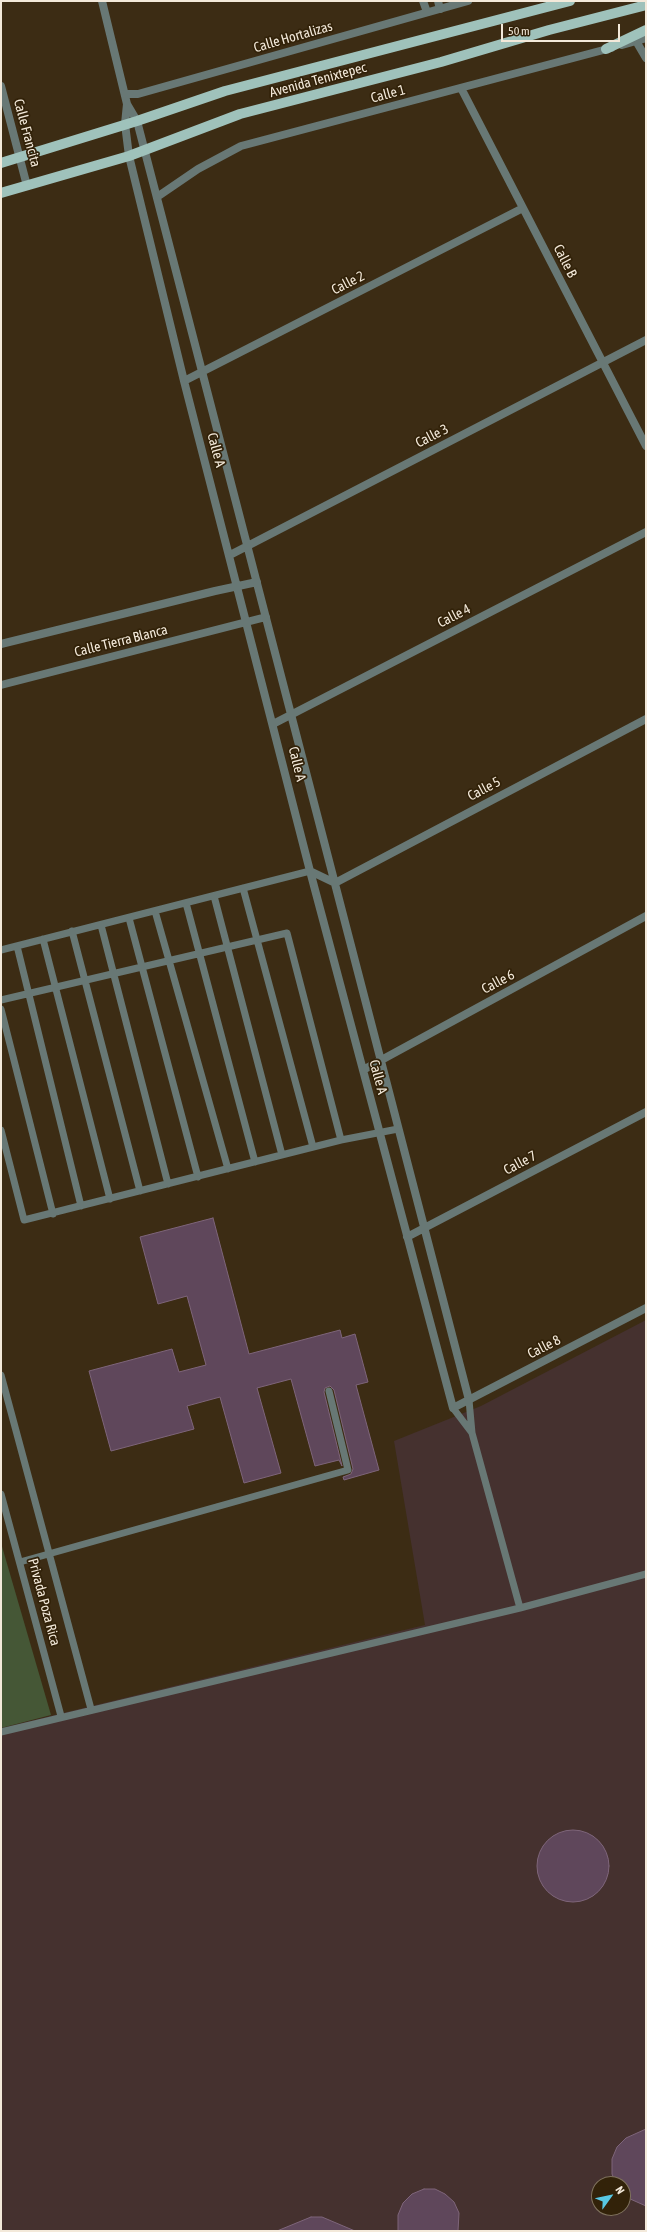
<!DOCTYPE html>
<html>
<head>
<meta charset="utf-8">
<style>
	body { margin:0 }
	#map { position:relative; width:647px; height:2232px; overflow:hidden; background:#3c2c14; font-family:"Asap Condensed",sans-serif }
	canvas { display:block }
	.frame { position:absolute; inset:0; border:2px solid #f3e9da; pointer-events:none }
	.north { position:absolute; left:591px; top:2176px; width:40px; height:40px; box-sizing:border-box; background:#322209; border:1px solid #7f725d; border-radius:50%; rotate:57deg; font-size:11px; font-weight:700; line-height:16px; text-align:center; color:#f3e9da }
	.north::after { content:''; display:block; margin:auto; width:14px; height:18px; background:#58c8e4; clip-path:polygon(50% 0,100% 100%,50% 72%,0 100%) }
	.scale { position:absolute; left:501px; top:24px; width:119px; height:18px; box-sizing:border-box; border:2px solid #f3e9da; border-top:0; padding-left:5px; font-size:12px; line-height:14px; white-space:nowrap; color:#f3e9da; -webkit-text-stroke:3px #322209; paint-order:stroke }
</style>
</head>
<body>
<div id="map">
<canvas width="647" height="2232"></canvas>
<div class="frame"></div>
<div class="north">N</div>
<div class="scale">50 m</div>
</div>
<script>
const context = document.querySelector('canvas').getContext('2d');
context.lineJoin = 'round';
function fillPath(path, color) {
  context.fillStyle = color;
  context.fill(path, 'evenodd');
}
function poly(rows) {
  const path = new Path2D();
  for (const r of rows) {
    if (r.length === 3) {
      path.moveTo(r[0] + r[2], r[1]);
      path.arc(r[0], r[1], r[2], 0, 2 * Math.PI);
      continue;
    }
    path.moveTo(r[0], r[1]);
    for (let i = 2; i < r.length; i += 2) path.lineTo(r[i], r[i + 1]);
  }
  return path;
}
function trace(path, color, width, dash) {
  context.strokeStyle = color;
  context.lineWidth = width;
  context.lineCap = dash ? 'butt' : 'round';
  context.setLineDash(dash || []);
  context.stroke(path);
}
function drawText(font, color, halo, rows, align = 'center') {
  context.font = font + ' "Asap Condensed",sans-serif';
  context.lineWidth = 3.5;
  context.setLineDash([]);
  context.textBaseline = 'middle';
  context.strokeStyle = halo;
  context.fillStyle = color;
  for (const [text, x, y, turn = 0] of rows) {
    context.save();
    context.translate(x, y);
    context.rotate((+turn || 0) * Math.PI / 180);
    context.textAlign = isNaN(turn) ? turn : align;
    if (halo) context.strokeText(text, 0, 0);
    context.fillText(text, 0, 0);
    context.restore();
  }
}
fillPath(poly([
	[646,1320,646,2231,1,2231,1,1728,425,1625,394,1441,481,1406],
	[599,2184,623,2184,623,2208,599,2208]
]), '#45312f');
fillPath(poly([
	[1,1543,51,1715,1,1728]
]), '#455736');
const building = poly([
	[213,1218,249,1354,340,1330,342,1338,355,1334,368,1382,356,1385,379,1470,344,1480,343,1477,351,1474,353,1469,334,1390,330,1386,325,1388,324,1392,342,1466,339,1460,315,1466,291,1379,257,1388,281,1473,244,1483,220,1397,187,1406,194,1429,111,1451,89,1371,172,1349,179,1372,206,1365,187,1296,158,1304,140,1237,213,1218],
	[573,1866,36],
	[646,2129,646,2206,628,2198,623,2193,623,2184,616,2184,612,2174,612,2159,617,2147,626,2138,646,2129],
	[424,2189,435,2189,445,2194,454,2202,459,2213,458,2231,398,2231,398,2215,403,2203,412,2194,424,2189],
	[311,2217,322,2217,355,2231,277,2231,311,2217]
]);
fillPath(building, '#5f475b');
trace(building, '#7e657a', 1);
trace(poly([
	[243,888,313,1147],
	[214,896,282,1155],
	[186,903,255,1162],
	[155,911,228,1169],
	[129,918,198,1177],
	[101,925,168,1184],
	[72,931,140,1191],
	[43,939,110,1199],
	[17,946,81,1206],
	[1,950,310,871],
	[1,1000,287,933,341,1140],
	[1,1009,53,1214],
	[1,1130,24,1220,341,1140,398,1129],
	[1,1375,91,1709],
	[469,1400,472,1433,520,1608],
	[453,1408,472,1433],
	[1,1494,61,1716],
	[20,1562,348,1470,329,1391],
	[1,1732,520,1608,646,1574]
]), '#687875', 7);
trace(poly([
	[102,1,127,104,137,121,469,1400],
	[423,1,427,12],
	[438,1,440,9],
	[636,41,646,58],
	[622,45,646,38],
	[1,86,27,186],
	[461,88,646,446],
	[127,104,125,124,129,156,184,381,310,871,453,1408,646,1308],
	[157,197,198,169,241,146,611,48],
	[184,381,523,208],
	[230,555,646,340],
	[1,644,215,591,257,582],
	[1,685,266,617],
	[273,724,646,532],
	[310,871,335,883,646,719],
	[363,1070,646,916],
	[407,1237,646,1112]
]), '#687875', 8);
trace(poly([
	[125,94,138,94,468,1]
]), '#687875', 8);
trace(poly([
	[606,49,646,30],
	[1,163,137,121,225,91,570,1],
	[1,193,129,156,240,114,441,62,549,30,646,5]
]), '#9fc2bb', 10);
drawText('14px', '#f3e9da', '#322209', [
	["Calle Hortalizas",293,37,-16],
	["Avenida Tenixtepec",318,80,-15],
	["Calle 1",388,94,-15],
	["Calle Francita",27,133,75],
	["Calle B",565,261,63],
	["Calle 2",348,283,-27],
	["Calle 3",432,436,-27],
	["Calle A",216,450,75],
	["Calle 4",454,616,-27],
	["Calle Tierra Blanca",121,641,-14],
	["Calle A",297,764,76],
	["Calle 5",484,789,-28],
	["Calle 6",498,982,-28],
	["Calle A",378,1077,75],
	["Calle 7",520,1163,-28],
	["Calle 8",544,1347,-27],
	["Privada Poza Rica",44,1602,75]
]);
</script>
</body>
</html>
